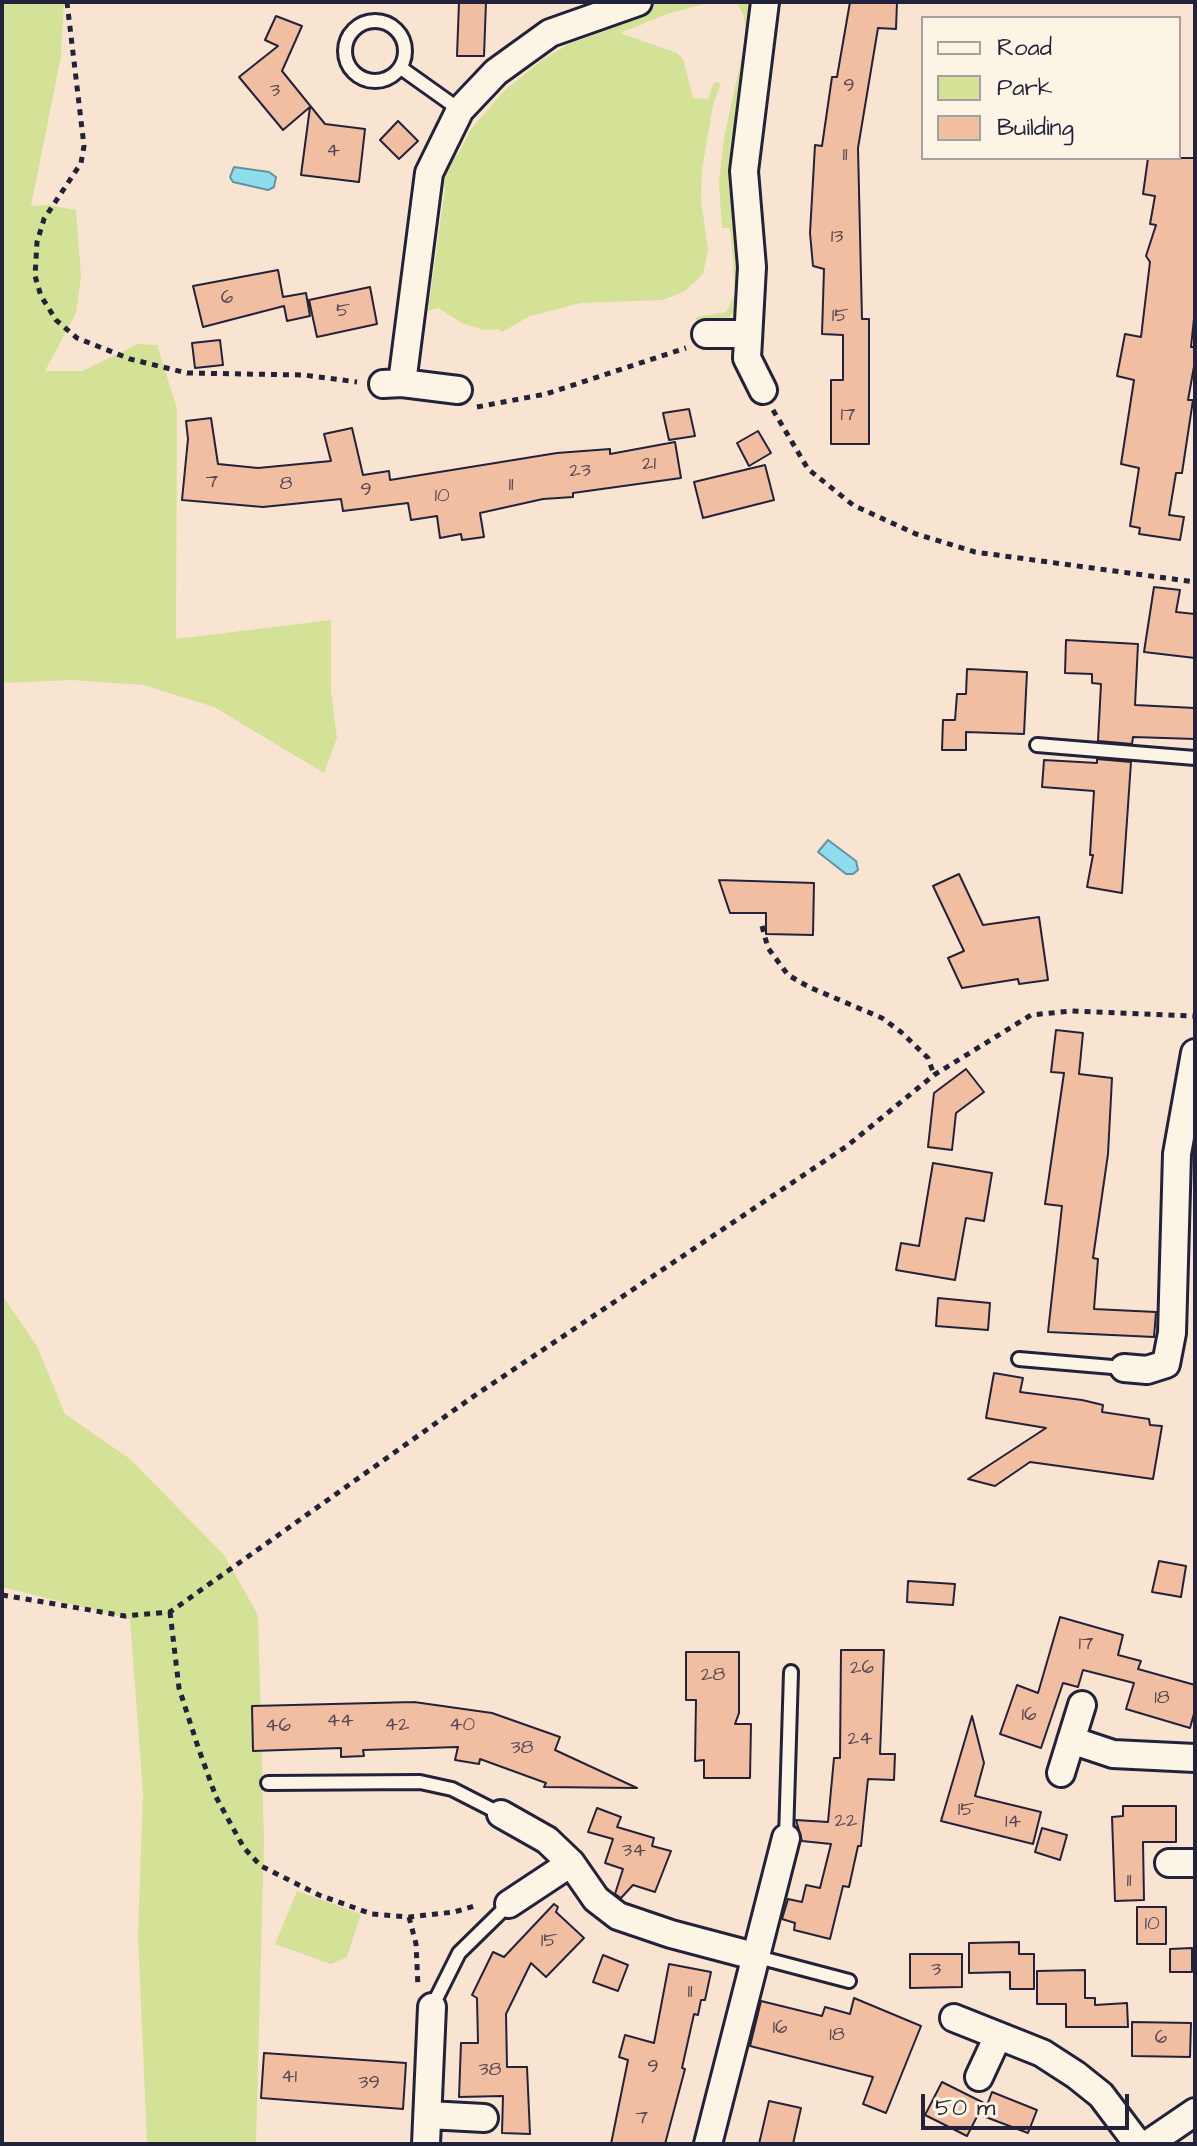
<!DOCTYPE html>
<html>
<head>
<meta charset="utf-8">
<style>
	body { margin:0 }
	#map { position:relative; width:1197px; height:2146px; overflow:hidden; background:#f9e4d1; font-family:"Architects Daughter",sans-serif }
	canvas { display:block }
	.frame { position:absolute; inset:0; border:4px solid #22223b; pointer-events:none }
	.legend { position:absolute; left:921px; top:16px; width:260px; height:144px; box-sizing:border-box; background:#fcf5e5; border:2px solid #a5a1a1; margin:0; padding:10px 14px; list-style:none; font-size:24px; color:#22223b }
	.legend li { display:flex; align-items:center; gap:16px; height:40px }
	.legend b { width:40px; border:2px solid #a5a1a1 }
	.scale { position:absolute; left:921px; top:2094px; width:208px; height:36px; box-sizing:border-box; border:4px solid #22223b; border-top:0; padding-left:10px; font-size:24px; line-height:28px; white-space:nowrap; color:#22223b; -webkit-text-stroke:6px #fcf5e5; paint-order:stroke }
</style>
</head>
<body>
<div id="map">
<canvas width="1197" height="2146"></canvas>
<div class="frame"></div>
<ul class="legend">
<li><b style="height:10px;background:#fcf5e5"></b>Road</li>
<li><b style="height:22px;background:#d3e296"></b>Park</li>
<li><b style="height:22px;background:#f1bea2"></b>Building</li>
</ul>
<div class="scale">50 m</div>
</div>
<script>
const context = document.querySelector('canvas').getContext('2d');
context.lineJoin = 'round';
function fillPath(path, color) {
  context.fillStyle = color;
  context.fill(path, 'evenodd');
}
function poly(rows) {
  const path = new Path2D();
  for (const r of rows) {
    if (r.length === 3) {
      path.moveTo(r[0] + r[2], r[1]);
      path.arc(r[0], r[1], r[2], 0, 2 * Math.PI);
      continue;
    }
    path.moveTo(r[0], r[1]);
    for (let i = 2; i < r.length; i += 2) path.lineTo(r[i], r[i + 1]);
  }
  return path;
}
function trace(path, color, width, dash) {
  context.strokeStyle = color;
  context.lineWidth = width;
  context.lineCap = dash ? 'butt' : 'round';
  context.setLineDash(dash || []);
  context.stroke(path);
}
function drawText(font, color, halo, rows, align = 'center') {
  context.font = font + ' "Architects Daughter",sans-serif';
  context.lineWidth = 6;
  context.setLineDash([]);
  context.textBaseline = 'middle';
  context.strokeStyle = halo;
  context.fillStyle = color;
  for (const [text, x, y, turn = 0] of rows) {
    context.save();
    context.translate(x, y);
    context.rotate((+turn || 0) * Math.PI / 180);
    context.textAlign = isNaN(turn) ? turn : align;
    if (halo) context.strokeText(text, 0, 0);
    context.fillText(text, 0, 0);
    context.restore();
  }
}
fillPath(poly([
	[2,2,64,2,61,56,31,206,48,205,76,210,81,276,76,313,45,371,82,371,138,344,157,345,177,409,176,639,331,620,331,690,337,738,324,773,214,707,143,685,72,680,2,683],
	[654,2,712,2,670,13,620,33,677,53,683,59,693,98,708,99,714,82,721,83,713,106,702,169,701,200,708,249,703,274,685,291,663,300,581,303,530,316,502,332,498,329,484,330,462,323,438,308,428,311,445,189,440,176,446,159,458,154,471,129,503,92,542,60,569,44,643,17],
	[736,2,755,2,743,202,734,213,740,254,740,306,727,320,704,323,705,347,697,348,696,317,726,312,735,294,731,236,729,228,722,228,719,183,724,138,746,37,744,16],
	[2,1295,37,1346,65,1414,130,1459,224,1555,258,1615,264,1840,256,2144,147,2144,138,1935,143,1793,130,1619,2,1587],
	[297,1891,361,1914,347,1957,331,1964,275,1944]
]), '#d3e296');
const water = poly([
	[234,167,269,172,276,177,274,187,268,190,233,182,230,177,234,167],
	[828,840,856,861,858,870,853,874,846,874,818,852,828,840]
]);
fillPath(water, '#8eddea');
trace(water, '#6392a4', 2);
const building = poly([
	[459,2,486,2,484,56,457,56,459,2],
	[850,2,897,2,896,29,878,28,858,148,862,319,869,319,869,444,831,444,831,380,843,380,843,335,822,334,824,269,813,266,810,233,815,145,822,146,832,77,837,77,850,2],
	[276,16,302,26,282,71,325,124,365,129,359,182,301,175,310,107,283,130,239,77,278,46,265,40,276,16],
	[398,121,418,141,399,159,380,140,398,121],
	[1148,158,1195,158,1195,309,1191,347,1195,347,1195,361,1188,400,1193,400,1182,473,1176,473,1169,515,1184,517,1180,540,1139,534,1140,528,1130,526,1139,468,1121,464,1134,380,1117,376,1125,334,1141,337,1150,262,1146,256,1156,225,1150,224,1155,196,1143,194,1148,158],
	[278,270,283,297,306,293,310,316,287,321,284,306,203,327,193,286,278,270],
	[370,287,377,324,317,337,309,300,370,287],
	[220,340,223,365,195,368,192,343,220,340],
	[689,409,695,436,669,440,663,413,689,409],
	[211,418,218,464,258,468,331,461,324,434,352,428,363,475,389,471,390,480,557,453,610,449,610,454,675,442,681,478,573,493,573,497,543,499,480,513,484,537,462,540,461,534,440,538,437,516,411,520,408,503,343,511,341,499,263,507,182,500,188,439,186,421,211,418],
	[758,431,771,453,749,466,737,443,758,431],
	[765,465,774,500,703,518,694,482,765,465],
	[1154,587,1180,590,1176,612,1195,614,1195,658,1144,652,1154,587],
	[1066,640,1138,644,1135,705,1195,708,1195,739,1133,737,1132,744,1098,741,1101,684,1092,683,1092,674,1065,673,1066,640],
	[967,669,1027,672,1024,734,966,732,966,750,942,750,943,720,955,720,957,694,966,694,967,669],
	[1097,759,1131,762,1122,893,1087,887,1093,855,1090,855,1094,791,1042,787,1044,760,1097,763,1097,759],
	[959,874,983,925,1039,917,1048,980,1019,984,1018,979,962,988,948,958,964,951,933,886,959,874],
	[719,880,814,883,813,935,766,934,766,913,730,913,719,880],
	[1056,1030,1083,1033,1079,1074,1112,1078,1108,1154,1093,1258,1098,1259,1094,1309,1156,1312,1154,1337,1048,1332,1062,1206,1045,1204,1064,1073,1051,1072,1056,1030],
	[966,1069,984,1092,956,1113,952,1150,928,1147,934,1093,966,1069],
	[933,1163,992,1173,984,1221,966,1218,955,1280,896,1270,901,1243,919,1246,933,1163],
	[938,1298,990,1303,988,1330,936,1326,938,1298],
	[994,1373,1023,1378,1020,1392,1082,1400,1103,1405,1102,1412,1149,1419,1150,1425,1162,1426,1153,1479,1030,1462,995,1486,968,1479,1046,1428,986,1418,994,1373],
	[1159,1561,1186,1566,1181,1597,1152,1592,1159,1561],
	[908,1581,955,1584,953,1605,907,1602,908,1581],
	[1060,1617,1123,1635,1118,1655,1141,1661,1138,1669,1195,1685,1195,1710,1190,1728,1126,1709,1134,1683,1083,1670,1078,1687,1063,1683,1041,1748,1000,1734,1017,1685,1038,1693,1060,1617],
	[841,1650,884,1650,880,1754,895,1754,894,1780,868,1779,861,1846,858,1846,849,1887,843,1886,830,1939,794,1930,795,1923,782,1919,788,1899,802,1902,806,1885,820,1888,831,1844,802,1841,796,1820,828,1822,834,1758,840,1758,841,1650],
	[686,1652,739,1652,739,1713,735,1724,751,1724,750,1778,704,1778,704,1760,695,1761,696,1700,686,1700,686,1652],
	[414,1702,492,1713,560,1737,555,1750,637,1788,544,1787,546,1783,480,1759,479,1764,455,1760,458,1747,363,1750,364,1756,341,1757,341,1748,253,1751,252,1706,414,1702],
	[972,1716,984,1763,975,1796,1041,1812,1033,1844,941,1821,972,1716],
	[1123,1806,1176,1806,1176,1842,1143,1842,1144,1900,1115,1901,1112,1817,1123,1816,1123,1806],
	[597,1808,621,1817,617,1827,654,1838,652,1846,671,1851,655,1892,633,1885,621,1898,615,1894,623,1869,605,1863,613,1839,588,1832,597,1808],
	[1042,1828,1067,1835,1060,1860,1035,1852,1042,1828],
	[554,1904,558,1907,556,1912,584,1938,546,1977,531,1963,506,2014,507,2067,527,2067,530,2134,502,2133,503,2096,459,2097,461,2043,478,2043,477,1998,472,1995,493,1952,504,1957,554,1904],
	[1137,1907,1166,1907,1166,1944,1137,1944,1137,1907],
	[1019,1942,1019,1954,1034,1954,1034,1989,1010,1989,1010,1972,969,1973,969,1943,1019,1942],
	[1192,1948,1192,1972,1170,1972,1170,1949,1192,1948],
	[910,1954,962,1954,962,1987,910,1988,910,1954],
	[603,1955,628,1965,618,1991,593,1982,603,1955],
	[669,1964,711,1972,705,2000,701,2000,698,2015,694,2014,682,2068,685,2069,665,2144,611,2144,628,2060,619,2057,625,2035,654,2043,669,1964],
	[1085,1970,1085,1998,1095,1998,1095,2005,1127,2003,1128,2027,1066,2027,1066,2004,1037,2004,1037,1971,1085,1970],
	[854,1998,921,2026,886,2113,863,2104,873,2077,750,2046,761,2001,822,2016,825,2007,850,2014,854,1998],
	[1132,2022,1191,2023,1190,2057,1132,2056,1132,2022],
	[264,2053,406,2063,403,2109,261,2098,264,2053],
	[942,2082,984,2103,967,2136,925,2115,942,2082],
	[992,2092,1037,2110,1028,2133,983,2116,992,2092],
	[769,2101,801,2108,793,2144,759,2144,769,2101]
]);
fillPath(building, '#f1bea2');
trace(building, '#22223b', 2);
const lane = poly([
	[375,51,30],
	[401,68,460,110],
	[1037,745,1195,758],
	[1019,1359,1124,1368],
	[268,1783,420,1782,452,1789,501,1814],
	[786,1838,791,1672],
	[754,1956,849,1981],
	[432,2007,459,1953,509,1904]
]);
const street = poly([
	[706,334,746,334],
	[402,383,429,173,460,110,496,72,550,33,638,2],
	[383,384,402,383,458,390],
	[763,390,747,358,752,267,744,171,765,2],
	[1124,1368,1147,1370,1166,1364,1172,1333,1177,1154,1195,1053],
	[1071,1740,1113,1754,1195,1758],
	[1061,1773,1082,1705],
	[501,1814,547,1840,571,1863,596,1899,618,1916,671,1934,754,1956],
	[1169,1863,1195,1863],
	[509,1904,571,1863],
	[954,2018,1042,2053,1076,2075,1101,2095,1138,2144],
	[979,2077,998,2036],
	[428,2115,484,2118],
	[426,2144,432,2007],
	[708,2144,786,1838],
	[1148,2144,1195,2112]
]);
trace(lane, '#22223b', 18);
trace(street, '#22223b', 32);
trace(poly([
	[67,2,84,146,81,163,44,219,37,242,35,276,41,296,56,320,77,338,130,359,187,373,304,375,357,382],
	[477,407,546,394,686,348],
	[773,410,808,469,853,505,916,534,975,552,1195,582],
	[762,926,768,948,788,975,809,987,882,1018,901,1032,928,1058,934,1075],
	[2,1595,125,1616,170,1612,474,1396,847,1146,934,1075,1031,1015,1072,1011,1195,1016],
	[170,1612,179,1688,198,1747,216,1797,244,1848,261,1866,319,1895,372,1914,409,1917,454,1912,478,1905],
	[409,1917,416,1944,418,1987]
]), '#22223b', 5, [6, 6]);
trace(lane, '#fcf5e5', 12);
trace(street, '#fcf5e5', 26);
drawText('20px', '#564955', null, [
	["9",849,87],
	["3",275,92],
	["4",333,152],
	["11",845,156],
	["13",837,238],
	["6",227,299],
	["5",343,312],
	["15",840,317],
	["17",848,416],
	["21",649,465],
	["23",580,472],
	["7",212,483],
	["8",286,485],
	["11",511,486],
	["9",366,491],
	["10",442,497],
	["17",1086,1645],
	["26",862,1669],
	["28",713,1676],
	["18",1162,1699],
	["16",1029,1716],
	["44",340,1722],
	["42",397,1726],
	["40",462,1726],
	["46",278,1727],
	["24",860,1740],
	["38",522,1749],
	["15",966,1811],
	["22",846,1822],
	["14",1013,1823],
	["34",634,1852],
	["11",1129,1882],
	["10",1152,1925],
	["15",549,1942],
	["3",936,1971],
	["11",690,1993],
	["16",780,2029],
	["18",837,2036],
	["6",1161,2039],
	["9",653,2068],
	["38",490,2071],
	["41",289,2078],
	["39",369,2084],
	["7",642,2119]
]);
</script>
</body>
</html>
